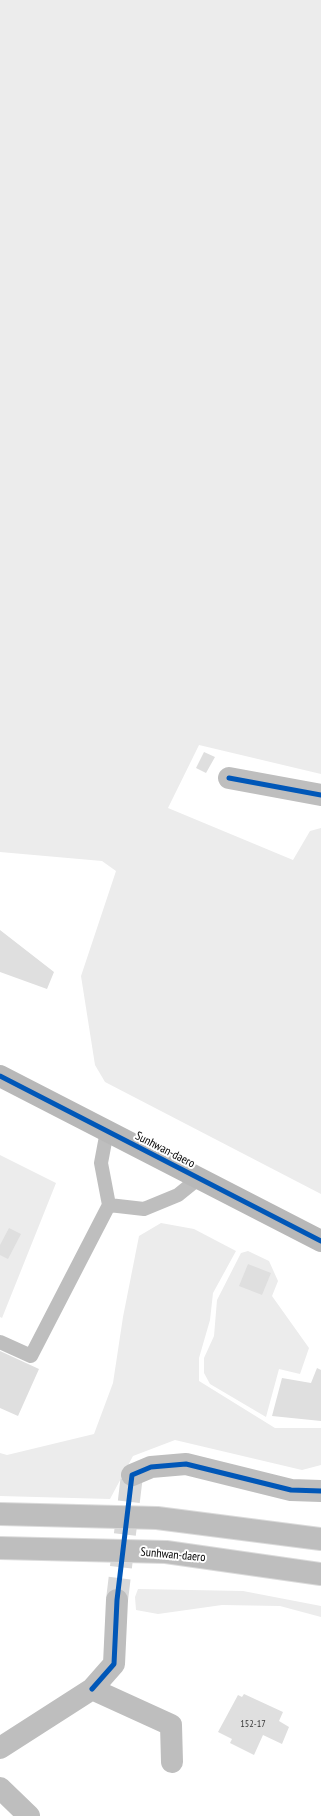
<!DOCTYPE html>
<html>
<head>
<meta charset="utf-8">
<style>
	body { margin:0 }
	canvas { display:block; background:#fff }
</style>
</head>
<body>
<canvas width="321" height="1816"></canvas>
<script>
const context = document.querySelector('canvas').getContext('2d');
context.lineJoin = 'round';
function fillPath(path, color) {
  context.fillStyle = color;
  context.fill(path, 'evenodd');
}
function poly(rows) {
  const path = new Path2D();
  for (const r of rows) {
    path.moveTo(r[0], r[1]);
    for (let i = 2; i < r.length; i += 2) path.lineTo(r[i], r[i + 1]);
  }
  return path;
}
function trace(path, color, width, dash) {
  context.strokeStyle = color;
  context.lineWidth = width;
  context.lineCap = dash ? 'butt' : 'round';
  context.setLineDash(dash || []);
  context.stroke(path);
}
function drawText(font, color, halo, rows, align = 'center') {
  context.font = font + ' "PT Sans Narrow",sans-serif';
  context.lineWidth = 4;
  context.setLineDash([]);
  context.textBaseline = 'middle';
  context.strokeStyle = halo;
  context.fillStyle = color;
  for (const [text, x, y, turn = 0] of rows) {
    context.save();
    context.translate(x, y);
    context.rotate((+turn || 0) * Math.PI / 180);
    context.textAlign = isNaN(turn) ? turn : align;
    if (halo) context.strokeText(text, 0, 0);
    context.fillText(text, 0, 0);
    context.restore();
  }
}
fillPath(poly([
	[0,0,321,0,321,774,199,745,168,808,293,860,310,831,321,828,321,1194,105,1082,95,1065,81,976,116,871,102,861,0,852],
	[0,1155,56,1183,2,1318,0,1317],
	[161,1223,194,1229,236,1251,213,1293,210,1320,199,1358,199,1381,275,1428,321,1428,321,1465,302,1470,175,1440,133,1456,110,1499,0,1496,0,1453,7,1455,94,1434,113,1383,123,1317,139,1236],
	[248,1251,269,1261,278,1281,272,1296,309,1348,300,1374,279,1369,266,1417,210,1384,204,1373,204,1358,214,1336,217,1300,241,1253],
	[138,1589,243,1591,321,1606,321,1617,280,1606,222,1605,158,1614,136,1610,135,1597]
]), '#ececec');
fillPath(poly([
	[204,752,215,757,206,773,196,768],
	[0,930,54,972,47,989,0,972],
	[9,1228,21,1234,8,1259,0,1255,0,1245],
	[248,1264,271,1273,262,1295,239,1286],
	[0,1351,39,1369,18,1416,0,1408],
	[317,1368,321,1370,321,1421,272,1416,282,1378,311,1383],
	[244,1694,283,1712,279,1721,289,1727,282,1744,263,1735,254,1755,230,1743,232,1739,218,1732,238,1695,242,1697]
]), '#dfdfdf');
trace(poly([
	[117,1600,132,1475]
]), '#d9d9d9', 22, [22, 11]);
const highway = poly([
	[0,1514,157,1518,321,1539],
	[0,1548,166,1552,321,1574]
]);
trace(highway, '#dbdbdb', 24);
trace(poly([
	[109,1205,144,1209,178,1195,199,1178],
	[0,1342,31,1356,109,1205,101,1163,107,1131]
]), '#bebebe', 14);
trace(poly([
	[229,778,321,795],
	[132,1475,151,1467,186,1464,291,1490,321,1491],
	[92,1689,114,1664,117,1600],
	[0,1748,92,1689,171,1725,172,1762],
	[0,1788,29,1816]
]), '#bebebe', 22);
trace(poly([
	[0,1076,321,1241]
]), '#b8b8b8', 22);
trace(highway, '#bebebe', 22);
trace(poly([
	[229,778,321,795],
	[0,1076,321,1241],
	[92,1689,114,1664,117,1600,132,1475,151,1467,186,1464,291,1490,321,1491]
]), '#0057b8', 5);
drawText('10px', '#383838', null, [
	["152-17",253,1724]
]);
drawText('12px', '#000', '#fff', [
	["Sunhwan-daero",165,1150,27],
	["Sunhwan-daero",173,1555,5]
]);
</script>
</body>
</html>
